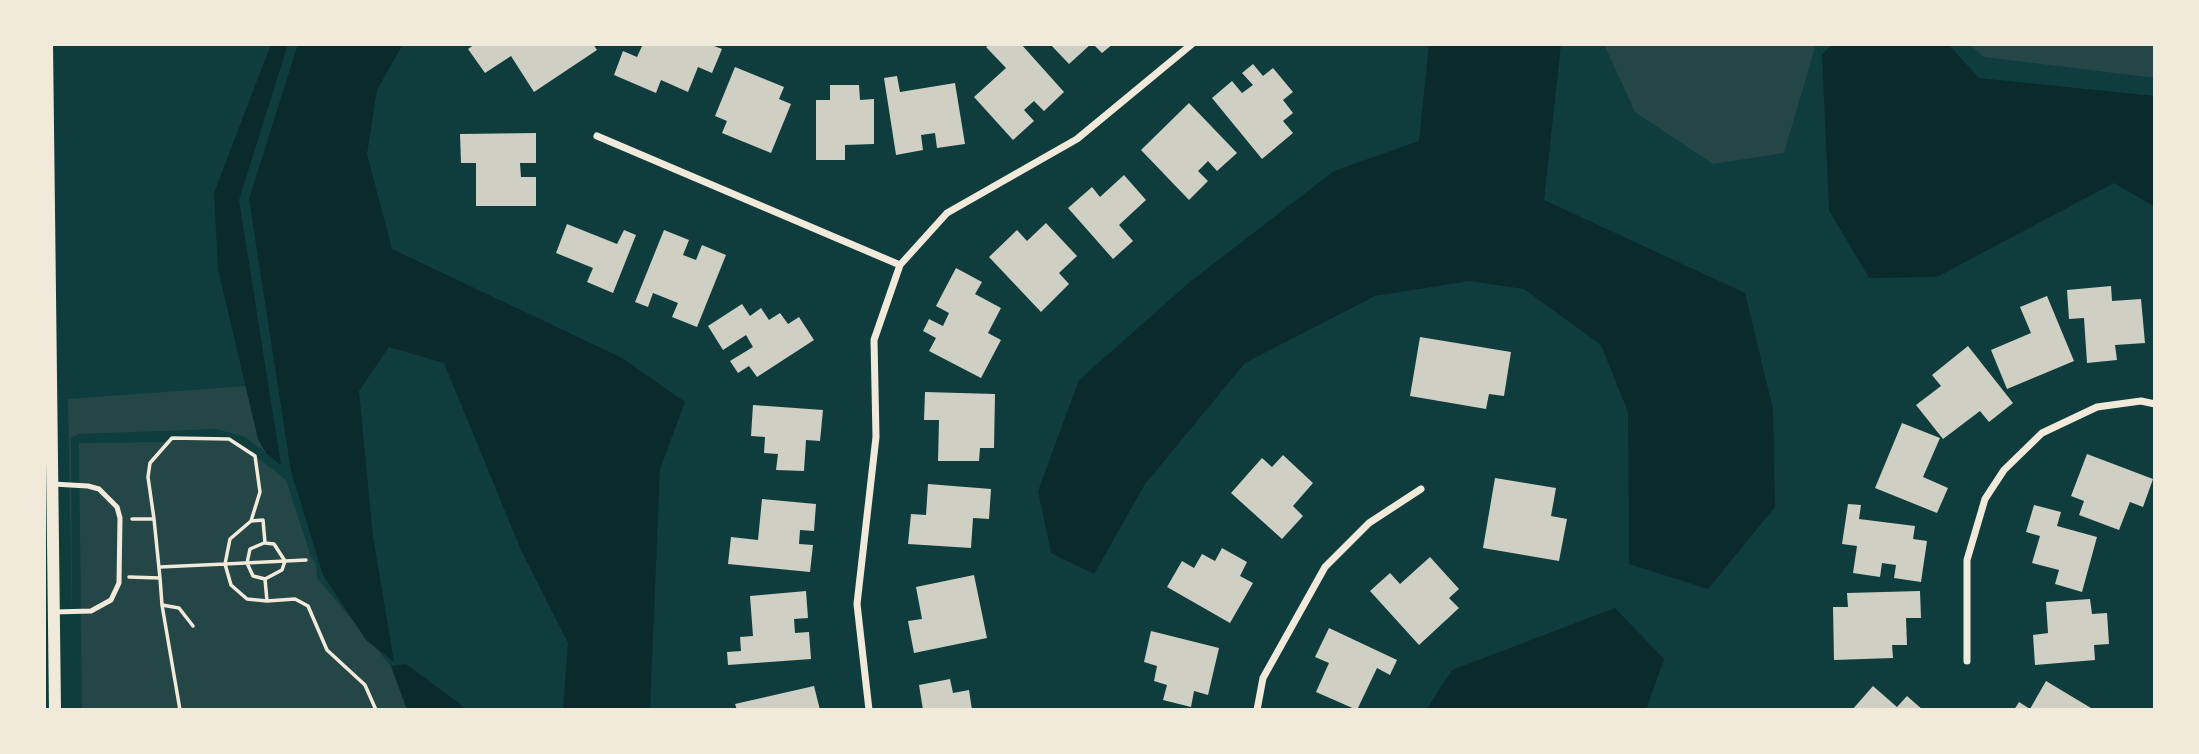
<!DOCTYPE html>
<html>
<head>
<meta charset="utf-8">
<style>
	body { margin:0 }
	#map { position:relative; width:2199px; height:754px; overflow:hidden; background:#0f3d3e; font-family:"Roboto Condensed",sans-serif }
	canvas { display:block }
	.frame { position:absolute; inset:0; border:46px solid #f1e9da; pointer-events:none }
</style>
</head>
<body>
<div id="map">
<canvas width="2199" height="754"></canvas>
<div class="frame"></div>
</div>
<script>
const context = document.querySelector('canvas').getContext('2d');
context.lineJoin = 'round';
function fillPath(path, color) {
  context.fillStyle = color;
  context.fill(path, 'evenodd');
}
function poly(rows) {
  const path = new Path2D();
  for (const r of rows) {
    path.moveTo(r[0], r[1]);
    for (let i = 2; i < r.length; i += 2) path.lineTo(r[i], r[i + 1]);
  }
  return path;
}
function trace(path, color, width, dash) {
  context.strokeStyle = color;
  context.lineWidth = width;
  context.lineCap = dash ? 'butt' : 'round';
  context.setLineDash(dash || []);
  context.stroke(path);
}
fillPath(poly([
	[1604,44,1816,44,1784,153,1713,164,1635,112],
	[1969,44,2155,44,2155,78,1984,57],
	[247,386,258,439,266,453,245,437,216,429,79,434,71,438,72,629,68,399],
	[172,438,229,439,241,445,286,480,311,557,316,564,317,578,391,666,408,710,82,710,79,443,165,442]
]), '#244646');
fillPath(poly([
	[271,44,288,44,239,200,281,465,266,453,258,439,218,269,214,193],
	[298,44,403,44,377,90,367,154,392,249,622,358,685,402,660,469,650,710,563,710,568,643,521,550,444,363,389,347,359,391,373,537,394,662,366,640,323,575,291,471,249,199],
	[1429,44,1561,44,1544,200,1745,293,1773,409,1775,507,1708,589,1629,564,1628,412,1601,345,1524,289,1469,281,1375,296,1245,363,1145,484,1094,574,1051,553,1038,491,1079,380,1191,281,1334,171,1419,141],
	[1832,44,1948,44,1979,78,2155,96,2155,207,2114,183,1937,277,1869,278,1829,210,1822,55],
	[1615,608,1664,659,1646,710,1426,710,1452,670],
	[406,664,468,710,407,710,391,666]
]), '#0a2a2b');
fillPath(poly([
	[475,44,593,44,597,50,534,92,511,56,485,73,468,49],
	[643,44,709,44,722,49,712,73,698,67,688,92,661,80,656,93,614,75,623,51,637,57],
	[991,44,1021,44,1064,92,1044,111,1034,101,1024,110,1034,121,1013,140,974,97,1006,68,986,47],
	[1050,44,1091,44,1069,64],
	[1093,44,1113,44,1102,53],
	[1253,64,1263,76,1273,68,1293,92,1283,100,1293,113,1283,121,1293,133,1262,159,1212,98,1232,81,1242,93,1253,85,1242,73],
	[735,67,784,87,779,99,791,104,771,153,722,133,727,121,715,116],
	[897,76,900,92,955,83,965,144,937,148,935,133,921,135,923,150,896,155,884,78],
	[830,85,859,85,860,100,874,99,874,144,845,145,845,160,816,160,816,100,830,100],
	[1189,103,1237,153,1217,171,1208,161,1198,171,1208,181,1189,200,1141,150],
	[536,133,536,163,520,163,521,177,536,177,536,206,476,206,476,163,461,163,460,134],
	[1124,175,1146,200,1119,225,1133,241,1113,259,1068,208,1092,187,1100,197],
	[1046,223,1077,256,1059,273,1069,284,1041,312,989,257,1017,230,1027,241],
	[567,224,617,244,624,230,636,235,613,293,587,282,593,268,556,253],
	[664,230,689,240,683,255,696,260,702,245,726,255,697,327,672,317,678,303,653,293,648,307,635,302],
	[956,268,982,282,975,294,1001,308,988,333,1001,340,981,378,929,351,936,338,923,331,929,319,943,326,949,313,936,306],
	[2111,286,2112,301,2141,299,2145,343,2115,345,2117,360,2087,363,2084,318,2069,319,2067,290],
	[2047,296,2074,361,2007,389,1991,350,2031,333,2020,307],
	[742,304,750,316,761,308,769,320,780,313,788,324,799,317,814,340,757,377,749,366,738,373,730,361,753,347,746,335,723,350,708,326],
	[1420,337,1511,352,1504,396,1489,394,1486,409,1410,396],
	[1968,346,2013,403,1989,422,1980,411,1943,439,1916,405,1941,386,1932,375],
	[925,392,995,394,994,448,980,448,979,461,938,461,939,420,924,420],
	[753,405,823,410,820,441,806,440,804,471,776,470,778,454,764,453,765,437,751,436],
	[1902,423,1940,438,1923,477,1948,488,1937,513,1875,488],
	[2087,454,2153,479,2143,507,2130,502,2119,530,2079,515,2084,501,2071,496],
	[1283,455,1313,483,1293,506,1303,516,1282,539,1231,493,1262,458,1272,467],
	[1495,478,1556,488,1551,516,1567,519,1559,561,1483,548],
	[928,484,991,489,989,519,973,518,971,548,908,544,911,514,926,515],
	[762,499,816,504,814,531,800,530,799,544,813,545,810,572,728,564,731,537,758,540],
	[1848,504,1861,505,1859,519,1915,526,1913,539,1927,541,1921,582,1894,578,1896,565,1882,563,1880,577,1853,573,1857,546,1842,544],
	[2034,505,2061,512,2057,526,2097,537,2082,592,2055,584,2059,570,2032,563,2040,536,2026,532],
	[1222,548,1247,562,1240,576,1253,583,1230,623,1167,587,1182,561,1194,568,1202,554,1215,561],
	[1430,557,1459,589,1449,598,1459,608,1419,645,1370,591,1390,573,1400,584],
	[974,575,987,638,914,653,908,621,922,619,916,587],
	[806,591,808,618,794,619,795,633,809,632,811,659,728,665,727,652,741,651,740,637,753,636,750,596],
	[1920,591,1921,618,1906,618,1907,645,1892,645,1893,658,1834,660,1833,607,1848,607,1847,593],
	[2090,599,2092,614,2107,613,2109,644,2094,645,2095,660,2035,665,2033,635,2048,633,2046,602],
	[1329,628,1397,660,1390,675,1377,668,1357,710,1316,692,1329,663,1315,657],
	[1151,631,1219,648,1208,695,1194,691,1191,707,1163,700,1167,685,1154,681,1157,666,1144,662],
	[950,679,953,693,969,690,972,710,923,710,919,685],
	[2046,681,2091,708,2090,710,2014,710,2019,702,2030,709],
	[814,686,820,710,737,710,735,704],
	[1873,686,1897,707,1907,696,1923,710,1852,710]
]), '#cfcfc3');
trace(poly([
	[132,519,154,519,148,477,150,463,172,438,229,439,255,456,260,492,251,521,263,520,265,543,274,544,285,561,282,570,265,579,267,601,295,599,308,606,327,650,365,685,376,710],
	[154,519,160,578],
	[251,521,230,539,225,564,306,560],
	[264,543,250,549,247,563,253,576,265,579],
	[160,567,225,564,231,585,247,599,267,601],
	[129,577,160,578,162,605],
	[180,710,162,605,179,608,193,626]
]), '#f1e9da', 3.5);
trace(poly([
	[53,484,88,486,99,489,117,507,120,518,119,583,111,600,91,611,55,612]
]), '#f1e9da', 5);
trace(poly([
	[597,136,900,265],
	[1967,661,1967,560,1985,499,2004,470,2042,433,2097,407,2141,401,2155,404],
	[869,710,857,604,876,437,874,340,900,265,947,213,1077,139,1192,44],
	[1257,710,1263,678,1325,567,1369,523,1421,489]
]), '#f1e9da', 7);
trace(poly([
	[47,44,55,710]
]), '#f1e9da', 12);
</script>
</body>
</html>
